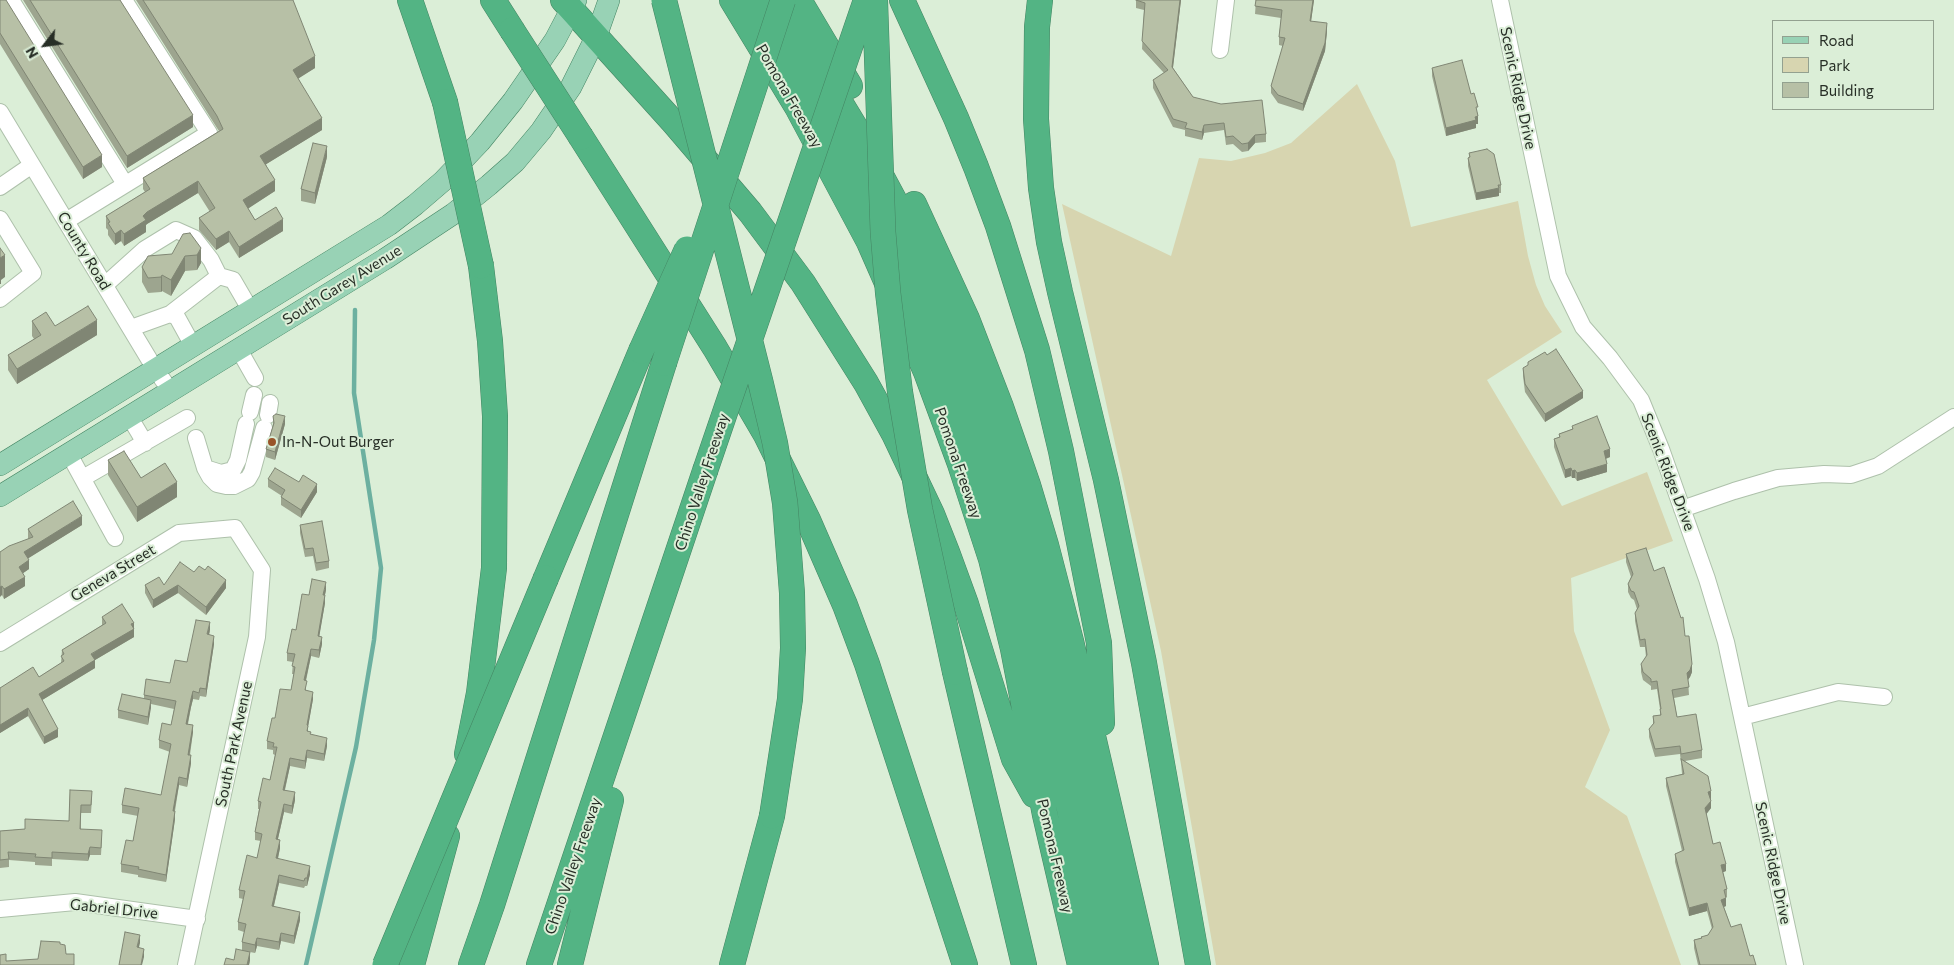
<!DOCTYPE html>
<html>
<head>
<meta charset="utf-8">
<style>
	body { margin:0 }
	#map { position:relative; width:1954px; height:965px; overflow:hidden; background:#dbeed7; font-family:Commissioner,sans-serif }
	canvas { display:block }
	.legend { position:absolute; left:1772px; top:20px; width:162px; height:90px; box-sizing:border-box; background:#dbeed7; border:1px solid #93a190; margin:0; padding:6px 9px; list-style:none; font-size:15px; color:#272e26 }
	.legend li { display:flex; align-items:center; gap:10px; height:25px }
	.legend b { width:25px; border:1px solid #93a190 }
	.north { position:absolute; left:20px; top:20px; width:50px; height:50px; -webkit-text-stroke:4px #dbeed7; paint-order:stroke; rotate:240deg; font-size:14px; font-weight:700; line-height:20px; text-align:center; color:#272e26 }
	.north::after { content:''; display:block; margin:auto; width:18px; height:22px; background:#272e26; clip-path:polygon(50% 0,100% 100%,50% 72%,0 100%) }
</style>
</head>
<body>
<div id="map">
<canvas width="1954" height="965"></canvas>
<ul class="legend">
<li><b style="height:6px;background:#98d2b5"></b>Road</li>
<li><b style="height:14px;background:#d7d5b0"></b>Park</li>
<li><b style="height:14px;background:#b7c0a6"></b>Building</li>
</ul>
<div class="north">N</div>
</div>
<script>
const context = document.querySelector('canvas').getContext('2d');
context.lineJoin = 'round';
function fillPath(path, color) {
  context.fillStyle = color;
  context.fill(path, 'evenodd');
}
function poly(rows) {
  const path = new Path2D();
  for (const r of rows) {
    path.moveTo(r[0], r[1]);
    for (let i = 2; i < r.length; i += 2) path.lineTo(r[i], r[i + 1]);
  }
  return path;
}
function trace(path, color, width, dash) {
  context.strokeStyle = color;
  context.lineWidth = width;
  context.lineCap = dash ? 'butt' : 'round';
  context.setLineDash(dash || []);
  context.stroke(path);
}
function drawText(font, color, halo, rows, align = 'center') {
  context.font = font + ' Commissioner,sans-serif';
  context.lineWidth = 4;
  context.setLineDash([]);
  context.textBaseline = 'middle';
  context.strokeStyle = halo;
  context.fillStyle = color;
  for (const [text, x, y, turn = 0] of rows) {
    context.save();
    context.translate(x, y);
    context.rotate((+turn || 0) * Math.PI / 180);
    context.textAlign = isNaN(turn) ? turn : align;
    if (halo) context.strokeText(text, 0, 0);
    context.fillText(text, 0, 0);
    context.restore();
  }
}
fillPath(poly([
	[1357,84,1395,161,1411,227,1518,201,1528,256,1536,285,1545,306,1562,332,1487,380,1562,506,1647,472,1673,541,1571,578,1574,631,1610,730,1585,787,1627,816,1681,965,1216,965,1161,651,1062,204,1171,256,1199,158,1231,161,1265,153,1291,143]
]), '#d7d5b0');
trace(poly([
	[306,965,356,747,374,640,381,568,354,393,355,310]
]), '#6cb0a0', 4.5);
const minor = poly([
	[11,0,125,184],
	[1500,0,1558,276,1583,327,1610,358,1641,400,1661,449,1707,579,1726,642,1795,965],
	[1220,50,1226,0],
	[0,112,155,369,170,390],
	[0,187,32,165],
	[0,219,33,273,0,299],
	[66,221,209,133,124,0],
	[105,285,145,249,176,230,194,238,211,260,219,276],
	[170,314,219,276,233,280,251,311],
	[131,328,170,314,177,317,193,346],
	[238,348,255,378],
	[250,412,254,395],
	[268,415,270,403],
	[129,416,145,443],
	[196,438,205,468,210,477,217,484,226,486,234,486,248,479,252,472,264,428],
	[69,454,115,538],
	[205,468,221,473,233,470,238,460,246,424],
	[83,478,187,418],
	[1682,509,1734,491,1778,478,1824,474,1851,475,1878,466,1954,417],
	[0,643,179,533,235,528,262,570,257,637,186,965],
	[1742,717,1838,692,1884,697],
	[0,909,75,902,197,919]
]);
const major = poly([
	[0,465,389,225,415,205,443,181,480,142,513,101,555,40,576,0],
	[0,496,385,259,453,214,489,185,515,162,541,131,571,87,596,37,609,0]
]);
const highway = poly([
	[410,0,445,102],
	[493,0,512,30],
	[563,0,674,123,750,212,803,283,866,383,894,434,932,514,947,552,966,604,1014,759,1034,795],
	[732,0,797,107,869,242,926,372,960,464,991,559,1013,649,1045,815,1080,965],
	[754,0,837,141,899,262,927,329,979,462,1008,554,1041,677,1103,965],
	[778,0,854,125,899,209,985,413,1020,521,1048,626,1125,965],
	[799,0,850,86],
	[902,0,956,118,976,167,998,226,1037,350,1061,451,1099,643,1102,723],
	[1040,0,1037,27,1036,119,1041,188,1049,242,1060,292,1106,480,1144,663,1198,965],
	[581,137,715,348,766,435,808,520,845,605,867,664,965,965],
	[914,204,967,319,1001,407,1028,485,1046,545,1071,641,1146,965],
	[546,578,641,351],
	[955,672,1024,965],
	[467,754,479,693,494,568,495,416,490,341,481,266],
	[412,965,447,836],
	[471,965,492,905,664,363],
	[539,965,705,471],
	[570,965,611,800],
	[732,965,772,816]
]);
trace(minor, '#aec1ab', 18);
trace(major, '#448563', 22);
trace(highway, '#448563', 26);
trace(minor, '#fff', 16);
trace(major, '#98d2b5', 21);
trace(highway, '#53b484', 25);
const highwayBridge = poly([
	[664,0,760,380,775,443,785,503,792,593,793,648,790,699,772,816],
	[875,0,883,232,888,293,900,392,920,510,955,672],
	[512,30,581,137],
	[445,102,481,266],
	[641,351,687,249],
	[664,363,783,0],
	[705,471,866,0],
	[385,965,546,578]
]);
trace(highwayBridge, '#448563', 26, []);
trace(highwayBridge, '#53b484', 25);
fillPath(poly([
	[0,0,102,167,83,179,0,44],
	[23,0,120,0,193,127,127,168],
	[136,0,293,0,315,68,298,78,322,130,266,164,275,191,248,208,255,220,283,231,239,258,229,242,216,250,199,230,199,218,210,212,198,193,147,224,146,225,146,232,124,246,121,241,115,245,108,235,108,230,106,228,106,216,145,192,143,189,143,178,219,131,217,128],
	[1136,0,1181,0,1173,68,1193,97,1266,134,1266,142,1255,143,1248,151,1242,152,1233,144,1226,145,1224,130,1204,133,1202,140,1185,136,1185,130,1173,127,1153,88,1153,80,1164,73,1142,49,1144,10,1136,8],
	[1256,0,1314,0,1311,21,1327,31,1325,51,1303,111,1278,103,1271,93,1271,86,1283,46,1279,45,1279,37,1281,18,1255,14],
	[1432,68,1471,94,1478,115,1478,124,1476,124,1476,128,1446,136,1432,76],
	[1469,153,1501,185,1501,193,1499,193,1499,196,1476,200,1468,166,1468,158,1469,157],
	[327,157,315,204,301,201,301,189],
	[190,233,201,263,197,270,185,271,171,296,162,291,161,292,148,293,142,282,142,267,172,254],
	[32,321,97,335,17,384,8,370,8,355,34,339,32,336],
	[1547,355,1583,398,1545,422,1525,392,1523,376,1523,368],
	[273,416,285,424,275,460,266,457,266,449,273,425],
	[1572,426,1610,457,1606,459,1607,472,1577,481,1575,478,1572,478,1571,476,1565,478,1554,447,1554,439,1559,437,1559,434,1572,429],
	[108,460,141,478,177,497,137,522,108,475],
	[268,479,317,492,301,518,281,505,281,497,282,496,268,487],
	[82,525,28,558,29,569,23,573,25,586,4,599,2,595,0,552,28,539,28,529],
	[300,525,329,561,329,568,316,571,313,556,305,557,300,533],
	[1626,554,1654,571,1685,636,1692,672,1690,677,1688,680,1689,695,1674,698,1677,717,1702,750,1702,758,1685,761,1711,799,1710,799,1711,808,1706,814,1713,844,1726,871,1723,872,1727,889,1727,897,1726,897,1726,906,1724,907,1731,927,1756,965,1698,965,1694,948,1694,940,1701,938,1708,935,1712,929,1707,911,1689,916,1675,862,1675,854,1682,851,1666,786,1666,778,1682,774,1681,762,1680,754,1655,757,1649,737,1649,729,1653,724,1653,716,1660,715,1660,709,1657,689,1651,690,1651,686,1643,680,1641,672,1641,664,1646,657,1645,647,1640,647,1635,621,1635,613,1637,609,1634,600,1631,598,1628,592,1628,584,1631,577,1626,562],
	[194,572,226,588,206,615,178,593,153,608,145,593,145,585,164,585],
	[326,590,325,595,325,603,319,636,322,644,319,658,311,656,306,681,306,690,313,699,308,726,308,731,311,735,327,746,324,761,307,758,305,769,290,766,285,790,295,800,292,814,284,812,278,839,280,848,278,859,310,874,307,886,305,886,304,888,279,883,274,906,300,920,294,944,281,941,279,950,257,946,255,953,250,952,250,960,249,965,224,965,234,960,242,950,242,942,244,932,238,930,238,922,243,899,239,898,239,890,257,858,261,841,255,840,255,832,259,809,258,809,258,801,270,780,275,755,273,754,273,750,267,749,267,741,275,718,291,690,294,674,292,674,293,662,287,661,287,653,309,595],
	[102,617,134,623,134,637,95,660,95,668,42,700,58,737,44,744,28,716,0,733,0,688,39,677,61,663,62,650,102,625],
	[210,630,209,635,214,644,206,697,200,696,199,700,193,699,191,707,188,724,193,732,190,755,191,763,187,787,179,785,175,811,175,819,166,882,138,877,138,875,121,872,121,864,133,841,138,816,122,813,122,805,161,795,170,752,159,748,159,740,171,725,174,709,151,704,148,725,118,718,118,710,144,699,144,695,170,683,187,662],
	[70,790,92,799,91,813,81,813,81,829,102,838,101,855,90,855,88,861,52,859,52,866,35,865,35,862,9,860,9,867,0,868,0,831,25,829,69,821]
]), '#9da58f');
fillPath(poly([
	[1180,0,1181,0,1172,75,1172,67],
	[1313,0,1314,0,1310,29,1310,21],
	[1327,23,1327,31,1325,51,1303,111,1303,104],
	[315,56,315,68,293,82,293,70],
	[193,115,193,127,127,168,127,156],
	[1478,116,1478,124,1476,124,1476,128,1446,136,1446,128],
	[322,118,322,130,260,168,260,156],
	[1204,125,1204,133,1202,140,1202,132],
	[1255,135,1255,143,1248,151,1248,143],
	[327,146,327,157,315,204,315,193],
	[102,155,102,167,83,179,83,167],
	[275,180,275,191,243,212,243,200],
	[198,181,198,193,147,224,146,225,146,232,124,246,124,234,147,212],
	[1499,188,1499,196,1476,200,1476,193],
	[283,219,283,231,239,258,239,247],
	[121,230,121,241,115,245,115,234],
	[229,231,229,242,216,250,216,239],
	[201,248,201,263,197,270,197,255],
	[5,255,5,277,1,280,1,284,0,284,0,258],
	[185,256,185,271,171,296,171,280],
	[162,275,162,291,161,292,161,277],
	[97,320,97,335,17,384,17,369],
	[1583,391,1583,398,1545,422,1545,414],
	[285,416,285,424,275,460,275,452],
	[1610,449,1610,457,1604,459,1604,451],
	[1607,464,1607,472,1577,481,1577,473],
	[1571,468,1571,476,1565,478,1565,470],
	[1575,470,1575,478,1572,478,1572,471],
	[177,482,177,497,137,522,137,507],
	[317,484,317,492,301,518,301,510],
	[82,516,82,525,24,561,24,552],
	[29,560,29,569,19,576,19,567],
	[25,577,25,586,4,599,4,589],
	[226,580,226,588,206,615,206,607],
	[326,582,326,590,323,603,323,595],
	[178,585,178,593,153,608,153,600],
	[2,586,2,595,0,597,0,587],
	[325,595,325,603,318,644,318,636],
	[210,622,210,630,207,642,207,634],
	[134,623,134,637,95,660,95,668,39,702,39,694],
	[214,636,214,644,206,697,206,689],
	[322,637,322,644,319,658,319,650],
	[311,649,311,656,304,688,304,680],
	[1692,664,1692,672,1690,677,1687,681,1687,673],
	[193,691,193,699,191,707,186,731,186,724,191,699],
	[313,692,313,699,307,733,307,725],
	[151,700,151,708,148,725,148,717],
	[28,708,28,716,0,733,0,725],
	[193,725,193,732,188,763,188,755],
	[58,729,58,737,44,744,44,737],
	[327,738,327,746,324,761,324,754],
	[307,750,307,758,305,769,305,761],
	[191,755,191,763,187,787,187,779],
	[290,758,290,766,283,797,283,790],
	[179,777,179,785,173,818,173,811],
	[1711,791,1711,799,1708,800,1708,792],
	[295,792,295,800,292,814,292,806],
	[1711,801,1711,808,1705,816,1705,808],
	[284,804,284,812,276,847,276,839],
	[175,811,175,819,166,882,166,875],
	[280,840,280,848,276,866,276,858],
	[90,847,90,855,88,861,88,854],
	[1726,864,1726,871,1721,873,1721,865],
	[310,866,310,874,307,886,307,878],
	[279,875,279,883,272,913,272,906],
	[1726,898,1726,906,1721,908,1721,900],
	[1707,903,1707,911,1689,916,1689,908],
	[300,912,300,920,294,944,294,936],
	[281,933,281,941,279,950,279,942],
	[140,935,140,943,137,955,137,947],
	[257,938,257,946,255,953,255,945],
	[144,949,144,957,142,965,141,965],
	[250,952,250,960,249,965,247,965]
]), '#808674');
const building = poly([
	[0,0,6,0,102,155,83,167,0,33,0,0],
	[30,0,120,0,193,115,127,156,30,0],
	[143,0,293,0,315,56,293,70,322,118,260,156,275,180,243,200,255,220,276,207,283,219,239,247,229,231,216,239,199,218,215,208,198,181,147,212,143,216,146,220,124,234,121,230,115,234,108,223,110,222,106,216,150,189,143,178,223,129,217,116,143,0],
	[1136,0,1180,0,1172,67,1193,97,1221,104,1262,100,1266,134,1255,135,1248,143,1242,144,1233,136,1226,137,1224,123,1204,125,1202,132,1185,128,1187,123,1173,119,1153,80,1168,70,1142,41,1145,3,1136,0],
	[1256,0,1313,0,1310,21,1327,23,1325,43,1303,104,1278,95,1271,86,1285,38,1279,37,1282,10,1255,6,1256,0],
	[1462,60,1471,94,1474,93,1478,107,1476,107,1478,116,1475,117,1476,120,1446,128,1432,68,1462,60],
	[313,143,327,146,315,193,301,189,313,143],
	[1487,149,1494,154,1501,185,1498,185,1499,188,1476,193,1468,158,1470,157,1469,153,1487,149],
	[190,233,201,248,197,255,185,256,171,280,162,275,161,277,148,278,142,267,148,256,172,254,183,234,190,233],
	[0,248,5,255,0,258,0,248],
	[88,306,97,320,17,369,8,355,41,335,32,321,46,312,55,326,88,306],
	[1556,349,1583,391,1545,414,1525,384,1523,368,1528,365,1528,362,1545,352,1547,355,1556,349],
	[276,414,285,416,275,452,266,449,274,423,273,416,276,414],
	[1597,416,1610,449,1604,451,1607,464,1577,473,1575,470,1572,471,1571,468,1565,470,1554,439,1560,437,1559,434,1573,429,1572,426,1597,416],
	[124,451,141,478,165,463,177,482,137,507,108,460,124,451],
	[275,468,299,482,303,475,317,484,301,510,281,497,285,490,268,479,275,468],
	[73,501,82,516,24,552,29,560,19,567,25,577,4,589,2,586,0,587,0,552,9,546,33,537,28,529,73,501],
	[322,521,329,561,316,563,313,548,305,549,300,525,322,521],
	[1646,548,1654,571,1664,567,1681,618,1683,617,1685,636,1689,636,1692,664,1690,670,1687,673,1689,687,1672,690,1677,717,1696,714,1702,750,1681,754,1680,746,1655,749,1649,729,1654,723,1653,716,1661,715,1660,709,1661,709,1657,681,1651,682,1651,679,1643,672,1641,664,1647,655,1645,639,1640,640,1635,613,1639,606,1634,592,1631,591,1628,584,1633,574,1626,554,1646,548],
	[180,562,194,572,199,566,205,570,208,566,226,580,206,607,178,585,153,600,145,585,159,577,164,585,180,562],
	[312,579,326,582,323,595,325,595,318,636,322,637,319,650,311,649,304,680,307,681,305,690,313,692,307,725,308,726,307,731,311,732,310,734,327,738,324,754,307,750,305,761,290,758,283,790,295,792,292,806,284,804,276,839,280,840,276,858,310,866,307,878,305,878,304,881,279,875,272,906,300,912,294,936,281,933,279,942,257,938,255,945,242,942,246,924,238,922,245,891,239,890,247,855,257,858,262,834,255,832,261,802,258,801,263,778,270,780,277,747,273,747,274,743,267,741,272,718,275,718,280,689,291,690,295,667,292,666,295,654,287,653,292,629,296,630,302,594,309,595,312,579],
	[122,604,134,623,131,624,134,629,91,654,95,660,39,694,58,729,44,737,28,708,0,725,0,688,33,667,39,677,64,661,61,656,64,654,62,650,106,623,102,617,122,604],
	[196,620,210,622,207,634,214,636,206,689,200,688,199,693,193,691,191,699,186,724,193,725,188,755,191,755,187,779,179,777,173,811,175,811,166,875,138,869,139,867,121,864,126,840,133,841,139,808,122,805,125,788,161,795,171,744,159,740,162,723,171,725,176,701,144,695,146,679,170,683,175,660,187,662,196,620],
	[122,694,151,700,148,717,118,710,122,694],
	[1681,759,1708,776,1711,791,1708,792,1711,801,1705,808,1713,844,1720,842,1726,864,1721,865,1727,889,1724,890,1726,898,1721,900,1731,927,1741,924,1750,956,1753,955,1756,965,1700,965,1694,940,1702,938,1701,937,1708,935,1713,927,1707,903,1689,908,1675,854,1684,850,1666,778,1684,774,1681,759],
	[70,790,92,791,91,805,81,805,80,829,102,830,101,848,90,847,88,854,52,852,52,858,35,857,36,854,8,852,9,859,0,860,0,831,25,829,25,819,69,821,70,790],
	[125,932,140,935,137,947,144,949,141,965,119,965,125,932],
	[41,941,60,942,60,944,65,945,66,954,74,954,74,965,0,965,0,955,6,954,6,961,38,959,41,941],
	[236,949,250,952,247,965,224,965,226,958,234,960,236,949]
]);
fillPath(building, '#b7c0a6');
trace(building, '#808674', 1);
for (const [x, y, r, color] of [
	[272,442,5,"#995429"]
]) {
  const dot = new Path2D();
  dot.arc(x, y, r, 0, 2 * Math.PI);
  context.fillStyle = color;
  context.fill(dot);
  trace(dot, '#dbeed7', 2);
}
drawText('15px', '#272e26', '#dbeed7', [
	["Scenic Ridge Drive",1518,88,78],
	["Pomona Freeway",789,96,60],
	["County Road",84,251,59],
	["South Garey Avenue",342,285,-32],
	["Pomona Freeway",958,463,71],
	["Scenic Ridge Drive",1668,472,69],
	["Chino Valley Freeway",702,482,-72],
	["Geneva Street",113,573,-31],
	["South Park Avenue",234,744,-78],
	["Pomona Freeway",1055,856,77],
	["Scenic Ridge Drive",1773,863,78],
	["Chino Valley Freeway",573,866,-71],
	["Gabriel Drive",114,909,6]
]);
drawText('15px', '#272e26', '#dbeed7', [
	["In-N-Out Burger",282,442]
], 'left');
</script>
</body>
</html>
